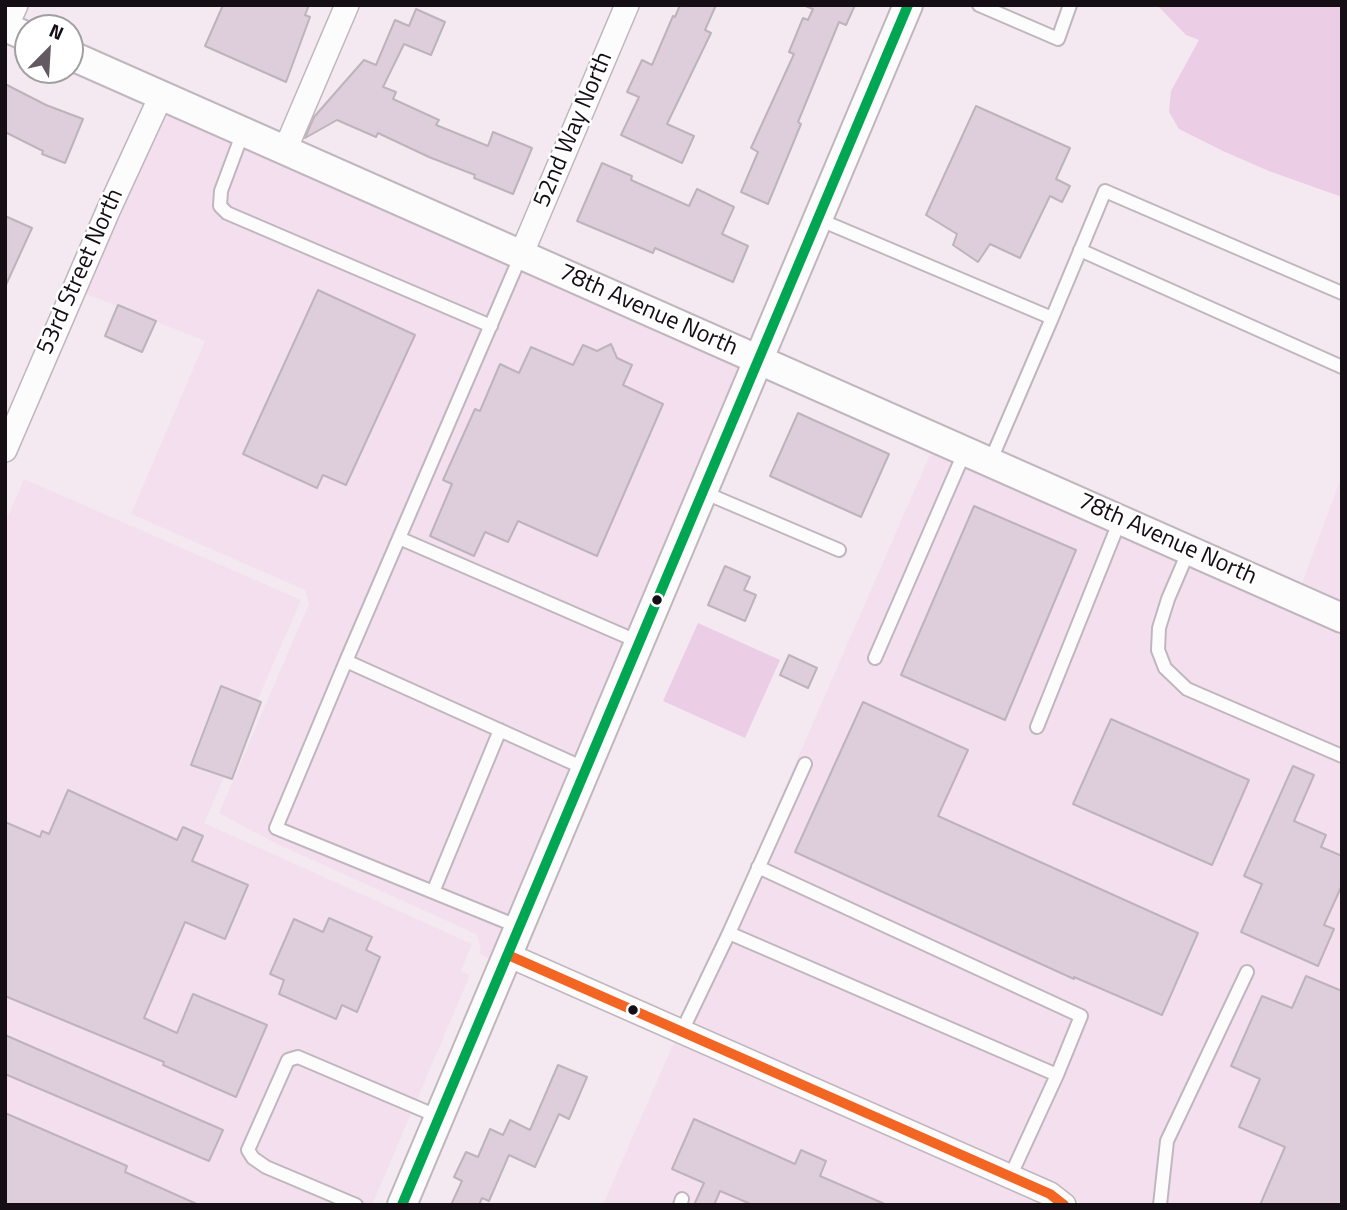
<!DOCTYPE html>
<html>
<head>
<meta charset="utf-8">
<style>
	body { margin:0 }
	#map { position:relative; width:1347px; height:1210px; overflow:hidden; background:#f4e8f1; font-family:"Titillium Web",sans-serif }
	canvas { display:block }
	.frame { position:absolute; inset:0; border:7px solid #150e14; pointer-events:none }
	.north { position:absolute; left:14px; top:14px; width:70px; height:70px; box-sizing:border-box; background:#fff; border:2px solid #a19fa1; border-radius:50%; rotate:24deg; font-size:19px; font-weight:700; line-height:28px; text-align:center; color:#150e14 }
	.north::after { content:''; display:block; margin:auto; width:24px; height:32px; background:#635a61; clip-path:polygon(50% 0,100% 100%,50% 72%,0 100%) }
</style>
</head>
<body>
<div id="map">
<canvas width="1347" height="1210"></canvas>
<div class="frame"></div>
<div class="north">N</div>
</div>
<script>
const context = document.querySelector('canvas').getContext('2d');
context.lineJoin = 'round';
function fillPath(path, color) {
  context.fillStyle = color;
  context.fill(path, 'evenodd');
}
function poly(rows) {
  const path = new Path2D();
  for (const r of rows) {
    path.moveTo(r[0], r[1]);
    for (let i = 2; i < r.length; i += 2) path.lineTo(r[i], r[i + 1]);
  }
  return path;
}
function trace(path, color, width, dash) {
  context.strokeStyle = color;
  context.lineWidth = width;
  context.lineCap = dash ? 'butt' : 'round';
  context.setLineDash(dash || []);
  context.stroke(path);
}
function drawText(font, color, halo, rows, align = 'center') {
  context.font = font + ' "Titillium Web",sans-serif';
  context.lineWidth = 5;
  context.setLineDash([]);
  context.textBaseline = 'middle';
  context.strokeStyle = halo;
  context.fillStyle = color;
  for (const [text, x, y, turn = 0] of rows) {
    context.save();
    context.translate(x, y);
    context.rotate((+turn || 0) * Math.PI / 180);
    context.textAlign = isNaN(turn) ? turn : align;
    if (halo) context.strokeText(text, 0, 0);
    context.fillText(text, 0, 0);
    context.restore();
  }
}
fillPath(poly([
	[168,112,744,367,493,961,479,953,481,947,476,934,275,843,219,813,309,604,305,590,131,514,205,341,84,293],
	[932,450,1342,632,1342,1205,1084,1205,1055,1183,684,1019],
	[1342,475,1342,604,1301,586],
	[24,479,301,600,204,823,472,944,461,971,470,975,372,1205,5,1205,5,524],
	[674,1042,1043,1205,603,1205]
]), '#f4dfef');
fillPath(poly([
	[1157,5,1342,5,1342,197,1269,171,1223,151,1179,129,1169,112,1171,91,1199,40,1186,35],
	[698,623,780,660,745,738,663,701]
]), '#eccde6');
const building = poly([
	[223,5,309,5,305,15,310,17,286,82,205,46,223,5],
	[680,5,716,5,705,30,711,33,667,124,694,136,682,163,621,135,639,97,627,92,642,60,652,65,673,16,675,17,680,5],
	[803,5,855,5,846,25,839,22,798,122,801,124,768,204,741,192,758,152,751,148,794,54,789,52,803,18,808,20,813,9,803,5],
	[416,9,445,22,431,55,404,44,383,87,396,92,393,99,439,120,436,125,488,146,493,132,532,148,513,194,474,178,475,175,429,157,378,133,376,137,337,120,305,138,314,117,364,60,376,65,395,20,409,26,416,9],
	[5,84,46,105,83,119,65,163,42,154,43,151,5,132,5,84],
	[976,106,1070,148,1056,179,1070,186,1062,202,1050,196,1020,258,990,244,978,262,953,245,957,234,926,215,976,106],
	[602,163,632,176,631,180,689,206,697,189,734,207,722,234,748,246,733,282,655,248,653,253,577,221,602,163],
	[5,216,32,228,5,287,5,216],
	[318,290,415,335,346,485,323,475,317,488,243,454,318,290],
	[118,305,156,321,142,352,105,336,118,305],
	[611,344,617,358,632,365,623,385,663,404,597,556,518,521,508,542,485,532,474,556,430,536,452,484,443,480,475,409,480,411,500,364,519,373,531,347,573,365,583,345,597,351,611,344],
	[798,413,889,454,861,517,770,476,798,413],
	[974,506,1076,550,1005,720,901,675,974,506],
	[725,566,750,577,744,590,756,595,745,621,708,605,725,566],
	[789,655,817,668,808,688,780,675,789,655],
	[221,686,261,702,232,779,191,765,221,686],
	[863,702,968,750,938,816,1198,933,1162,1015,1074,977,1074,979,795,852,863,702],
	[1111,719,1249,780,1212,865,1073,804,1111,719],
	[1293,766,1314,775,1294,821,1326,835,1321,847,1342,856,1342,885,1324,925,1334,929,1318,966,1241,932,1262,884,1244,876,1293,766],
	[68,790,177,840,183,827,203,836,192,861,248,885,225,939,185,922,144,1018,177,1033,193,994,267,1025,236,1097,163,1065,164,1062,5,996,5,822,40,837,42,831,49,834,68,790],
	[329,918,372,937,366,950,380,957,357,1012,342,1005,336,1019,279,994,284,980,270,974,294,919,323,932,329,918],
	[1306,976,1342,991,1342,1205,1260,1205,1285,1147,1239,1127,1260,1079,1231,1066,1262,996,1292,1008,1306,976],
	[5,1035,223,1130,209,1161,5,1074,5,1035],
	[558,1065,587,1077,569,1119,559,1114,535,1167,509,1155,489,1201,482,1198,479,1205,451,1205,462,1181,454,1177,466,1152,478,1157,490,1129,503,1135,510,1120,530,1130,558,1065],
	[5,1113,127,1166,125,1172,199,1205,5,1205,5,1113],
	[694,1119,795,1164,801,1150,826,1161,820,1176,887,1205,753,1205,720,1191,714,1205,694,1205,704,1183,672,1169,694,1119]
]);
fillPath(building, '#decedb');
trace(building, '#bdb4bb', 2);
const service = poly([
	[979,5,1058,39,1070,5],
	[243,132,221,191,220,206,227,213,491,326],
	[818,219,1052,318,990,462],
	[1080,250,1342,367],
	[521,255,346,661,586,769],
	[1052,318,1105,191,1342,293],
	[703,492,839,550],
	[399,538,639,642],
	[1189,550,1168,599,1159,628,1158,650,1165,668,1187,689,1342,756],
	[875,658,965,451],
	[346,661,276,828,519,927],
	[1037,727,1120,520],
	[758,867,1081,1016,1057,1075],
	[433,892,500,730],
	[729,933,805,764],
	[682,1031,729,933,1057,1075,1010,1177],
	[356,1205,266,1167,253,1158,248,1150,288,1060,298,1057,439,1117],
	[680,1205,682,1199],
	[1160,1205,1167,1141,1247,972]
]);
const minor = poly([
	[6,27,16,5],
	[285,150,347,5],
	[521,255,627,5],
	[5,450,108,211,161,96],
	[508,955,1050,1194,1064,1205]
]);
const tertiary = poly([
	[5,27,28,37],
	[70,55,1342,618],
	[402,1205,908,5]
]);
trace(service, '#c0b7be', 16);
trace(minor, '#c0b7be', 26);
trace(tertiary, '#c0b7be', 32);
trace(service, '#fdfcfd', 12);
trace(minor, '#fdfcfd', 23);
trace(tertiary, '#fdfcfd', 28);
trace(poly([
	[508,955,1050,1194,1064,1205]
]), '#f26522', 10);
trace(poly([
	[402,1205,908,5]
]), '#00a651', 10);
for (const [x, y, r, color] of [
	[657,600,6,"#150e14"],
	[633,1010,6,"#150e14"]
]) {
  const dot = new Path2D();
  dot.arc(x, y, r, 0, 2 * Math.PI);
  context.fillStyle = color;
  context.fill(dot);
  trace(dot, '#fff', 2.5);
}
drawText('24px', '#150e14', '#fff', [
	["52nd Way North",574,130,-67],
	["53rd Street North",81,272,-66],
	["78th Avenue North",648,311,24],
	["78th Avenue North",1167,540,24]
]);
</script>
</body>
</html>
